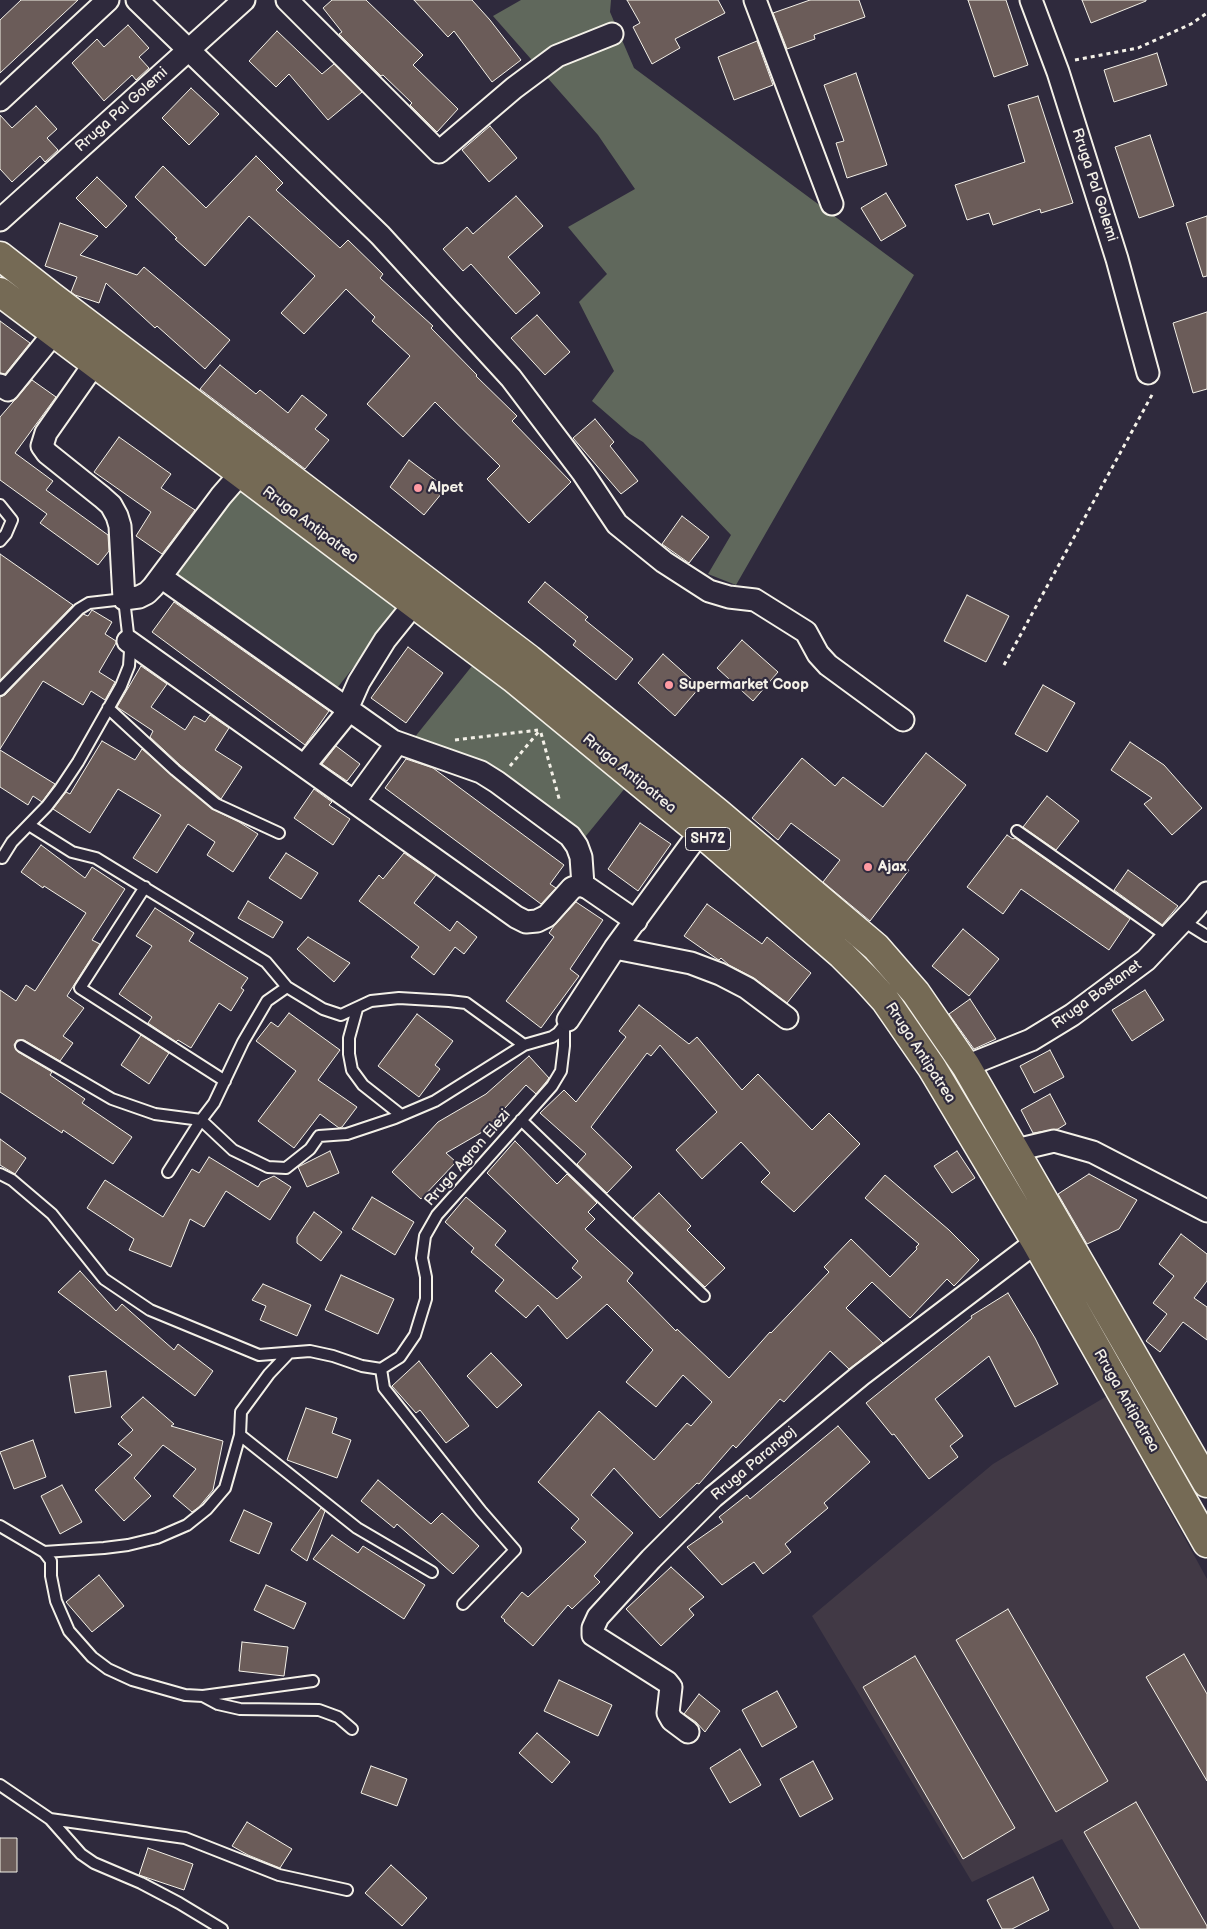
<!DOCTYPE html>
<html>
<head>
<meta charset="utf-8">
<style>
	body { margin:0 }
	canvas { display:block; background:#2f2a3d }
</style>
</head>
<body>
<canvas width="1207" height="1929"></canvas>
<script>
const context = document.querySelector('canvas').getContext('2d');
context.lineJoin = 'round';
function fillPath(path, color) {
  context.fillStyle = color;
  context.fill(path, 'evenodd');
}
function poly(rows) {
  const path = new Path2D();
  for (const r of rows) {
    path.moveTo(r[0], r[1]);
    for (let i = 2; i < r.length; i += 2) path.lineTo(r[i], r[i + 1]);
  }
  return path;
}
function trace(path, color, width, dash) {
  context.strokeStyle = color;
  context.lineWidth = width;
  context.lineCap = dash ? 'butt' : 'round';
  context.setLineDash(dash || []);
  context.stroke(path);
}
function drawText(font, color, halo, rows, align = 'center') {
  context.font = font + ' "Balsamiq Sans",sans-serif';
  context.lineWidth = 4.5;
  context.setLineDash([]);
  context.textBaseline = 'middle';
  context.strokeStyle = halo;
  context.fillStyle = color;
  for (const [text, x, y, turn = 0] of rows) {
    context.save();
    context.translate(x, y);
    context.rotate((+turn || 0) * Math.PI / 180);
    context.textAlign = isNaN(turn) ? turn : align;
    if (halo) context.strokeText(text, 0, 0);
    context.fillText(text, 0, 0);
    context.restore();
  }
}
fillPath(poly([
	[1107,1396,1207,1579,1207,1929,1114,1929,1062,1839,972,1882,812,1616,993,1464]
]), '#413945');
fillPath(poly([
	[521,0,611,0,610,12,634,68,914,275,736,585,708,574,731,535,643,442,630,434,592,401,614,371,579,302,607,274,568,227,635,189,598,135,493,16],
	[240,486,400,608,334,692,169,576],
	[476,661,630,782,581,842,478,764,410,743]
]), '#60685c');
const building = poly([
	[21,0,78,0,0,73,0,20,21,0],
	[332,0,366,0,423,55,413,65,458,109,437,132,410,105,412,103,383,75,381,76,339,34,342,32,323,8,332,0],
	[414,0,472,0,490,20,521,60,492,82,454,31,448,37,414,0],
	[627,0,718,0,725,13,675,39,680,48,652,64,633,27,640,23,627,0],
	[810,0,859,0,865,17,814,35,815,39,787,49,773,13,810,0],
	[968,0,1006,0,1028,65,994,77,968,0],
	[1082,0,1146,0,1146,1,1091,23,1082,0],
	[128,25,149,48,139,57,149,68,136,80,132,75,104,101,72,63,97,39,104,47,128,25],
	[277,31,322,74,334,64,362,92,328,120,289,74,276,87,249,61,277,31],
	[757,41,773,85,734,100,718,57,757,41],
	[1157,53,1167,85,1114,102,1104,70,1157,53],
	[856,73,887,165,847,178,836,143,844,141,824,85,856,73],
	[191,88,219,114,189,145,162,118,191,88],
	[1038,96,1073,203,1041,213,1040,209,993,225,989,213,967,220,955,185,1025,162,1008,105,1038,96],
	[36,106,57,129,47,138,58,150,45,162,40,156,12,182,0,169,0,115,12,128,36,106],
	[490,126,517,158,489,182,462,150,490,126],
	[1150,135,1174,206,1139,218,1115,147,1150,135],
	[256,156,283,183,276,190,340,248,348,240,383,274,380,278,433,326,431,328,477,375,476,376,517,416,512,421,571,482,529,523,487,479,500,466,435,402,403,437,367,404,410,356,372,321,375,317,346,289,304,334,281,313,315,276,249,216,205,266,175,239,177,238,135,197,163,166,206,208,256,156],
	[97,177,127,206,106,228,76,198,97,177],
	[886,193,906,226,881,241,861,208,886,193],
	[516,196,543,226,508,257,540,293,516,314,471,264,463,271,443,249,467,227,473,234,516,196],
	[1207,216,1207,276,1203,277,1186,223,1207,216],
	[60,223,98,236,80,255,137,275,144,267,230,340,205,369,157,326,155,328,106,283,99,303,75,295,71,292,77,277,45,266,60,223],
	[1207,312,1207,389,1193,393,1173,323,1207,312],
	[537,315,570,352,545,375,511,338,537,315],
	[0,321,30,343,5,374,0,373,0,321],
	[220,365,256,394,260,390,288,413,302,395,327,415,315,429,329,440,305,469,200,389,220,365],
	[32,380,56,397,15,453,53,481,46,490,108,535,109,551,98,565,40,523,47,514,0,480,0,417,32,380],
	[595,419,614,442,610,446,638,481,621,494,573,438,595,419],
	[119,437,171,474,161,488,195,510,162,554,136,536,151,512,94,472,119,437],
	[409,460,446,488,424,515,390,487,409,460],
	[682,516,709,537,689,563,662,544,682,516],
	[0,554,73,605,0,680,0,554],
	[545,582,588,617,585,620,633,659,616,680,573,645,576,641,528,602,545,582],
	[967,595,1009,616,986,662,944,641,967,595],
	[174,602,329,711,305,745,152,632,174,602],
	[92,610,112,622,105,634,116,641,116,643,99,672,115,682,105,700,91,691,83,705,43,681,0,749,0,697,5,695,83,614,88,616,92,610],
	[742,640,778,672,753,701,717,668,742,640],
	[408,647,443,673,406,723,371,698,408,647],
	[663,654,700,687,675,716,638,683,663,654],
	[141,666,167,684,151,707,185,730,194,716,205,722,210,715,229,728,215,750,242,767,221,799,180,765,150,737,153,731,117,707,141,666],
	[1043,685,1075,703,1047,752,1015,734,1043,685],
	[102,741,135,760,142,749,212,809,239,822,258,834,233,872,207,855,215,842,188,824,157,873,133,858,161,815,118,789,90,833,53,809,66,792,70,794,102,741],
	[1130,742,1164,765,1202,808,1172,835,1144,804,1152,798,1111,770,1130,742],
	[336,746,360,764,347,781,322,764,336,746],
	[0,750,55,784,42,802,33,796,28,805,0,787,0,750],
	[926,753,966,785,903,866,909,870,870,921,823,882,840,860,791,823,778,840,752,818,802,758,835,786,843,777,883,807,926,753],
	[406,759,433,768,564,865,550,884,556,888,541,904,385,788,406,759],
	[314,789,332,802,329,805,350,819,333,845,294,818,314,789],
	[1047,796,1079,821,1056,850,1023,827,1047,796],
	[640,823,671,844,638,891,608,869,640,823],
	[1007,835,1013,839,1015,838,1130,919,1109,950,1021,889,1003,914,967,887,1007,835],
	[41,845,85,878,92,867,125,889,92,940,100,944,67,996,84,1008,63,1036,73,1043,60,1061,24,1040,17,1040,14,1045,18,1052,52,1072,50,1075,85,1099,82,1103,132,1137,113,1164,63,1130,62,1133,0,1092,0,990,16,1001,26,985,35,991,86,913,44,886,43,888,21,872,41,845],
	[286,853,318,873,301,899,269,878,286,853],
	[404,853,436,875,414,903,450,931,457,921,477,937,464,954,455,947,434,975,411,957,419,947,359,901,379,875,383,879,404,853],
	[1128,870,1178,906,1162,925,1114,890,1128,870],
	[248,901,283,922,273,938,238,918,248,901],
	[576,902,603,920,570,969,579,976,541,1028,506,1001,554,937,549,933,554,926,576,902],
	[707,904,762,944,767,937,811,973,787,1003,754,978,729,965,721,958,719,960,717,959,684,936,707,904],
	[155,908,194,933,189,941,248,978,241,988,244,990,231,1011,219,1003,191,1048,178,1040,176,1042,148,1023,152,1017,119,994,152,946,136,936,155,908],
	[963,929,999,959,969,996,932,966,963,929],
	[308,937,350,963,334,982,297,949,308,937],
	[1145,990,1164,1020,1132,1041,1112,1010,1145,990],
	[970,999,996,1039,974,1049,949,1014,970,999],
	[639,1005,689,1044,697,1037,742,1090,758,1074,812,1130,829,1113,860,1144,794,1212,761,1182,770,1173,741,1142,702,1179,676,1150,717,1112,660,1045,651,1056,647,1053,591,1127,632,1167,607,1193,577,1164,586,1154,540,1113,564,1090,576,1102,626,1037,619,1031,639,1005],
	[289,1013,340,1050,318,1080,357,1107,342,1127,339,1128,320,1114,294,1148,258,1121,296,1071,256,1041,271,1022,278,1027,289,1013],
	[417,1014,453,1041,435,1065,440,1069,419,1097,378,1066,417,1014],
	[141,1035,169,1053,149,1084,121,1065,141,1035],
	[1050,1050,1064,1077,1034,1093,1020,1066,1050,1050],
	[529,1056,549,1078,546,1082,536,1094,526,1085,484,1131,446,1153,456,1162,421,1199,392,1172,438,1122,486,1094,529,1056],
	[1050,1094,1066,1124,1058,1129,1033,1133,1021,1110,1050,1094],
	[0,1139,26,1158,15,1174,0,1165,0,1139],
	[515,1141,557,1184,567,1174,597,1203,588,1212,595,1219,585,1229,633,1273,627,1281,676,1331,677,1329,729,1378,770,1332,771,1333,829,1272,824,1267,851,1239,890,1277,917,1249,916,1247,919,1244,865,1198,885,1175,949,1230,979,1260,954,1286,947,1279,910,1318,872,1282,846,1308,883,1343,849,1369,830,1351,784,1402,780,1399,736,1448,733,1445,699,1484,697,1483,660,1518,614,1468,591,1495,633,1533,594,1576,600,1582,572,1609,568,1605,533,1646,504,1621,505,1620,501,1617,522,1592,528,1597,586,1542,571,1528,579,1519,538,1482,599,1411,654,1460,687,1423,691,1426,712,1402,683,1375,656,1407,626,1382,653,1350,607,1304,567,1339,538,1305,526,1318,495,1291,504,1280,471,1252,474,1248,445,1222,466,1197,506,1231,495,1245,557,1299,582,1277,572,1268,578,1261,487,1173,515,1141],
	[330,1151,339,1173,307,1187,298,1167,330,1151],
	[957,1151,975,1178,952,1193,934,1166,957,1151],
	[209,1157,258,1187,261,1182,274,1176,291,1187,270,1220,226,1191,204,1227,190,1219,171,1267,129,1250,134,1239,87,1208,105,1180,163,1217,192,1169,199,1173,209,1157],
	[1089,1174,1137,1200,1119,1229,1087,1244,1058,1194,1089,1174],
	[659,1193,691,1226,687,1230,725,1268,705,1287,633,1218,659,1193],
	[372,1197,414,1222,395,1255,352,1229,372,1197],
	[314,1212,342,1232,321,1261,297,1243,297,1237,314,1212],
	[1181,1234,1207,1254,1207,1281,1194,1298,1207,1307,1207,1340,1183,1322,1160,1352,1146,1341,1167,1314,1153,1303,1174,1276,1159,1264,1181,1234],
	[80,1271,116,1311,122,1304,174,1350,178,1344,213,1371,195,1396,58,1292,80,1271],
	[341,1275,394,1299,378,1334,325,1310,341,1275],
	[263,1284,311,1305,297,1336,260,1320,266,1306,252,1300,263,1284],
	[1008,1293,1035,1338,1058,1384,1015,1407,989,1356,935,1399,963,1436,950,1446,958,1457,929,1479,894,1434,892,1435,866,1403,972,1318,971,1316,1008,1293],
	[491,1353,522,1385,497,1408,467,1376,491,1353],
	[419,1361,469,1426,446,1443,420,1410,416,1413,392,1386,419,1361],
	[106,1371,111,1407,75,1413,69,1376,106,1371],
	[143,1397,174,1424,171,1426,223,1441,213,1490,199,1507,192,1512,173,1496,196,1469,163,1445,134,1478,151,1496,124,1521,95,1490,132,1455,118,1444,133,1430,121,1417,143,1397],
	[306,1408,337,1418,332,1433,351,1440,337,1478,287,1460,306,1408],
	[838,1426,870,1462,824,1503,828,1508,785,1544,791,1552,763,1574,754,1562,722,1585,687,1547,723,1522,719,1517,747,1495,750,1499,838,1426],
	[33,1440,46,1477,14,1489,0,1452,33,1440],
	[378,1480,431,1524,442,1513,479,1546,453,1574,397,1524,394,1528,361,1501,378,1480],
	[62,1485,82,1522,60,1534,41,1496,62,1485],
	[321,1508,325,1511,307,1561,291,1550,321,1508],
	[244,1510,272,1523,259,1554,230,1541,244,1510],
	[332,1535,358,1553,363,1546,425,1585,404,1619,313,1559,332,1535],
	[671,1567,704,1597,689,1609,694,1615,661,1646,626,1609,671,1567],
	[99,1575,124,1606,92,1632,66,1602,99,1575],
	[266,1585,306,1603,294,1629,254,1610,266,1585],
	[1008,1609,1108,1781,1056,1812,956,1640,1008,1609],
	[242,1642,288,1647,284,1676,239,1671,242,1642],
	[1184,1654,1207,1694,1207,1781,1146,1677,1184,1654],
	[915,1656,1015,1828,963,1859,863,1687,915,1656],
	[559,1680,612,1705,598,1736,544,1711,559,1680],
	[777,1691,797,1727,762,1747,742,1710,777,1691],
	[699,1694,720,1711,705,1732,696,1722,684,1714,699,1694],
	[537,1733,570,1762,552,1783,519,1753,537,1733],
	[740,1749,761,1785,730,1803,710,1768,740,1749],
	[813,1761,833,1799,800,1817,780,1779,813,1761],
	[371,1766,407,1779,397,1806,361,1793,371,1766],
	[1136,1802,1207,1926,1207,1929,1140,1929,1084,1832,1136,1802],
	[247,1822,292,1849,280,1868,248,1855,232,1846,247,1822],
	[0,1838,17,1838,17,1872,0,1872,0,1838],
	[148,1848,193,1864,184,1890,139,1875,148,1848],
	[391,1865,427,1898,402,1926,365,1893,391,1865],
	[1033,1877,1049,1910,1012,1929,1002,1929,987,1900,1033,1877]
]);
fillPath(building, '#6b5c59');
trace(building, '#f4f1e8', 1);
const service = poly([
	[0,505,12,520,6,534,0,541],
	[0,690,79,609,89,603,124,599,130,651,129,666,121,686,78,762,60,789,47,806,12,842,2,858],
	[108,708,175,770,216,804,279,833],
	[29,825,72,852,96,858,266,962,287,987,323,1009,341,1015,371,1001,399,998,449,1001,466,1003,524,1045],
	[1017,831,1168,937],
	[145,887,80,988,225,1081],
	[1183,921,1207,936],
	[357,1009,349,1038,349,1054,352,1070,363,1085,401,1115],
	[21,1046,112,1099,155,1114,201,1120,233,1150,268,1167,286,1168,310,1149,319,1136,347,1134,395,1118,435,1101,524,1045,552,1037,558,1033,565,1024],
	[521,1120,704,1296],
	[168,1172,201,1120,214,1103,243,1042,267,1001,287,987],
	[0,1174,12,1180,52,1214,104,1279,150,1310,259,1355,310,1351,333,1356,362,1366,381,1369,400,1357,415,1335,426,1299,426,1277,422,1258,425,1236,437,1215,552,1086,561,1071,564,1046,564,1024],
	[381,1369,384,1388,481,1511,515,1550,463,1604],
	[240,1435,357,1528,432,1572],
	[0,1526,44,1552,104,1548,128,1545,157,1538,187,1525,207,1509,225,1488,240,1435,241,1412,269,1374,288,1354],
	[44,1552,51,1561,51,1576,56,1601,69,1631,92,1657,108,1669,132,1680,185,1695,203,1696,313,1681],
	[203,1696,218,1704,240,1709,319,1710,338,1717,352,1729],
	[0,1785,50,1819,81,1854,94,1863,141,1883,179,1903,222,1929],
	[50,1819,185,1838,279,1875,347,1890]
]);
const minor = poly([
	[137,0,380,235,511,378,583,473,617,524,664,562,709,591,729,597,755,600,806,632,818,654,828,665,903,720],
	[287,0,439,152,514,88,557,56,612,34],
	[755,0,832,204],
	[1031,0,1058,72,1117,259,1148,373],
	[0,100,108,0],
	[0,220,244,0],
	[95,363,46,433,42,446,47,453,102,497,111,505,117,516,120,526,124,599,139,597,147,593,153,587,221,496,241,473],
	[0,385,8,390,54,333],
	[161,577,393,741,481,772,497,782,570,836,577,846,581,857,583,885],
	[128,641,516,917,526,922,537,921,547,916,572,888,580,885,588,888,636,921],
	[304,766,343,718,359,682,385,640,414,604],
	[354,802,397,743],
	[615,948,691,963,720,974,747,988,787,1018],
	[568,1020,615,948,700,832],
	[966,1066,1031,1040,1072,1015,1146,960,1195,908,1207,893],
	[1016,1150,1054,1141,1093,1152,1207,1211],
	[688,1732,672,1720,668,1713,671,1687,667,1682,593,1635,593,1628,598,1617,651,1559,713,1497,861,1375,1036,1242,1048,1235]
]);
const primary = poly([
	[0,256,51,296,529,659,717,812,876,947,916,993,966,1066,1207,1483],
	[0,292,513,678,700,832,842,955,866,979,885,1000,932,1068,1036,1242,1207,1543]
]);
trace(service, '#f4f1e8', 14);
trace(minor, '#f4f1e8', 25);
trace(primary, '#f4f1e8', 31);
trace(poly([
	[1075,60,1138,48,1191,24,1207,13],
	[1004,665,1153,393],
	[541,733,560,802],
	[455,740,538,730],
	[510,766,540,730]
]), '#f4f1e8', 3, [4, 4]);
trace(service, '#2f2a3d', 10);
trace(minor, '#2f2a3d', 21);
trace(primary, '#756a55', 28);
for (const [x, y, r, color] of [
	[418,488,5,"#ff9aa2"],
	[669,685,5,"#ff9aa2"],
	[868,867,5,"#ff9aa2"]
]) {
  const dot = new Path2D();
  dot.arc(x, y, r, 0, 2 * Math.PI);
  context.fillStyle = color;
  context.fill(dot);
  trace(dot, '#2f2a3d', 2);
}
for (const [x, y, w] of [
	[708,839,45]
]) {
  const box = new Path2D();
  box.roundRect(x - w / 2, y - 11.5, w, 23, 4);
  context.fillStyle = '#2f2a3d';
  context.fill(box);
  trace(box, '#f4f1e8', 1);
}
drawText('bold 14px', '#f4f1e8', null, [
	["SH72",708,839]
]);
drawText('15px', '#f4f1e8', '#2f2a3d', [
	["Rruga Pal Golemi",122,110,-42],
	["Rruga Pal Golemi",1094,185,72],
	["Rruga Antipatrea",310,525,37],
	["Rruga Antipatrea",629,774,39],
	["Rruga Bostanet",1097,995,-36],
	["Rruga Antipatrea",920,1053,57],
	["Rruga Agron Elezi",468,1158,-49],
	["Rruga Antipatrea",1126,1401,60],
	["Rruga Parangoj",754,1464,-40]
]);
drawText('bold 15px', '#f4f1e8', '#2f2a3d', [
	["Alpet",428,488],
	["Supermarket Coop",679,685],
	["Ajax",878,867]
], 'left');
</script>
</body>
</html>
